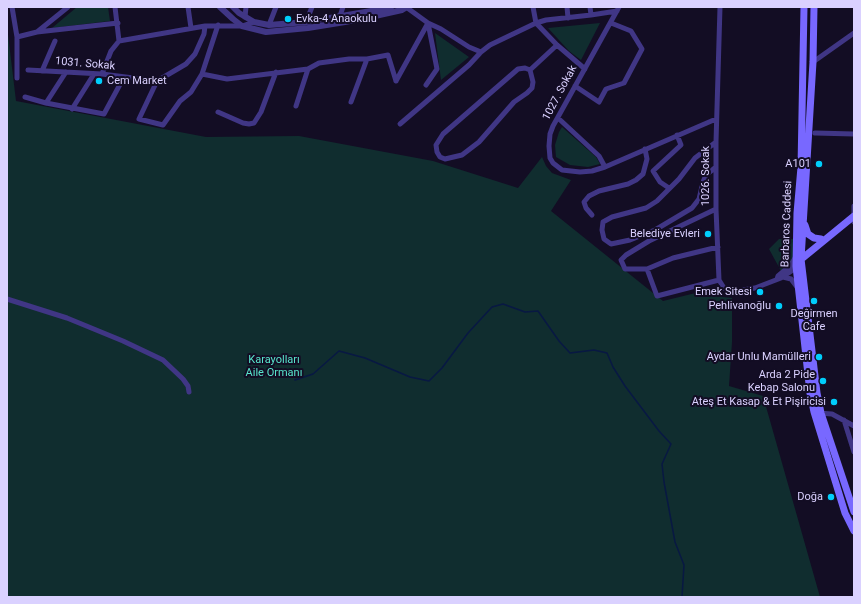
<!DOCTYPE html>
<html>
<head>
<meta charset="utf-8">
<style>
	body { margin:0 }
	#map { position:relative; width:861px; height:604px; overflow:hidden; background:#130d24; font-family:Roboto,sans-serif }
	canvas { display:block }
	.frame { position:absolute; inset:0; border:8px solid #dad1ff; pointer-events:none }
</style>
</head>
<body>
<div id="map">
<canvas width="861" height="604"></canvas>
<div class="frame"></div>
</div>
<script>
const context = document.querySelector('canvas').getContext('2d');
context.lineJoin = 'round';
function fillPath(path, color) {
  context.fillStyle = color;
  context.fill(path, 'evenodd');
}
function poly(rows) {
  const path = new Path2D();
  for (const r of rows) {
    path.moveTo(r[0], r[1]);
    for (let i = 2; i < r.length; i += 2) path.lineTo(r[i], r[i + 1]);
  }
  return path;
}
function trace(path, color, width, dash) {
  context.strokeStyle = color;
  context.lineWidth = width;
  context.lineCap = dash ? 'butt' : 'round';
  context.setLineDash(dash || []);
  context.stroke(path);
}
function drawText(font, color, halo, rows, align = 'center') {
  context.font = font + ' Roboto,sans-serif';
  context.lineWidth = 4;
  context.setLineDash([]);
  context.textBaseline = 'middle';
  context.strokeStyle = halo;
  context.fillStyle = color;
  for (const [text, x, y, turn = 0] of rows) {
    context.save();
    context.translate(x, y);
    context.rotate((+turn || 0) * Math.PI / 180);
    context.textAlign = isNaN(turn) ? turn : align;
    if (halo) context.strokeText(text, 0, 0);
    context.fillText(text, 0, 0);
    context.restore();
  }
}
fillPath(poly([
	[77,7,108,7,110,21,52,28],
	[600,23,581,60,569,51,548,28],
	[7,26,16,101,206,137,299,136,433,161,518,188,542,157,546,166,552,173,571,180,551,211,663,301,712,289,715,293,723,297,732,298,732,342,729,386,763,396,820,597,7,597],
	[435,33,469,57,441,80],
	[562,127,596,157,600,164,588,167,570,165,556,157,555,145,559,132],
	[779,239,794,239,793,261,781,271,769,249]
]), '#102d2f');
trace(poly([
	[295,380,313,374,339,351,365,358,410,377,429,381,442,368,468,333,492,307,503,304,525,312,538,311,559,341,570,353,594,350,607,353,613,367,625,386,659,431,671,444,662,464,664,482,675,542,684,565,682,597]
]), '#081843', 1.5);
trace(poly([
	[12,7,17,37,17,78],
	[188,7,191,28],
	[406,7,428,23,441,29,469,47,481,52],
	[533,7,536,23,557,45,585,69],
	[567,7,568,18],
	[590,7,591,15],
	[619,7,553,126,550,134,549,146,550,158,553,163,562,170,580,172,592,171,605,167,716,119],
	[720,7,716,142,716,209,719,280,724,288,728,291,737,291,755,288,781,278,793,270,796,266],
	[340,16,343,7],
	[245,17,246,7],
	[306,22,312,7],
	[218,25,202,74,227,79,308,69,319,63,349,59,367,59,388,55,396,81],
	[269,25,276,7],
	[37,32,118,23],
	[17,37,37,32,68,7],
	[119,41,205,26,242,26,254,22],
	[813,62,854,33],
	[525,68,530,70,533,82,532,88,527,93,514,102,479,142,462,155,445,159,440,157,437,152,436,145,443,134,518,69,525,68],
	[28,70,102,74,157,81,186,64,195,54,204,34,205,26],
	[530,70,557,45],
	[42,71,55,41],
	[102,74,111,51,119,41,115,7],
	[157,81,139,119,163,125,180,101,191,92,202,74],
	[396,81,428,23],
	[426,85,437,69,428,23],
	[575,86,599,102,606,89,624,83,642,49,631,31,611,23],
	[25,97,46,103,104,114,124,77],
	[351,102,367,59],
	[46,103,66,72],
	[296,106,308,69],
	[72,109,94,74],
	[218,112,243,123,249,124,254,123,261,112,276,72],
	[558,118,599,156,605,167],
	[400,124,469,65,481,52,490,45,536,23,546,20,591,15,617,11],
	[815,133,854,134],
	[716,142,695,158,679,179,657,201,646,208,612,217,603,222,602,230,604,239,611,244,630,240,655,230,692,208,699,199,703,182,706,175,716,167],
	[669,188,660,182,653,171,681,145,677,135],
	[854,206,854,222],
	[716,209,649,241,626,255,621,260,625,269,647,269,673,258,718,247],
	[592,215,586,208,584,202,589,196,599,191,628,184,636,180,643,174,647,159,645,149],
	[647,269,657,296,719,280],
	[783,277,791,279,797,287],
	[777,279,778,276,791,265,795,258],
	[7,299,67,318,123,341,163,360,183,379,188,386,189,392],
	[818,413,832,414,854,426],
	[844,420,854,452]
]), '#403685', 5);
trace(poly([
	[220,7,233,19,242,26,266,32,308,28,345,22,375,16,402,10,407,7],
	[233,7,239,13,254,22,269,25,306,22,383,9,391,7]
]), '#403685', 6);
trace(poly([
	[804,7,801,167,797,213,796,266,810,393,814,412,845,513,854,531],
	[814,7,813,62,801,259,817,393,821,413,854,512],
	[805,225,808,234,814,238,821,239],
	[799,261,854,216]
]), '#7868ff', 7);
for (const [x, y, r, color] of [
	[288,19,4,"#00cefc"],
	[99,81,4,"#00cefc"],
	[819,164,4,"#00cefc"],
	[708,234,4,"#00cefc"],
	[760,292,4,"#00cefc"],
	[814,301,4,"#00cefc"],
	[779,306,4,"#00cefc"],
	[819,357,4,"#00cefc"],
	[823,381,4,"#00cefc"],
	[834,402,4,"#00cefc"],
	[831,497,4,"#00cefc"]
]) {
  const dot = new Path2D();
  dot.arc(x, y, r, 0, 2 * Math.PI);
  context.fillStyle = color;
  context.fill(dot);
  trace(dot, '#130d24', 1.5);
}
drawText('11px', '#dad1ff', '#130d24', [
	["Evka-4 Anaokulu",296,19,"left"],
	["Cem Market",107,81,"left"],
	["A101",811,164],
	["Belediye Evleri",700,234],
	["Emek Sitesi",752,292],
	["Pehlivanoğlu",771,306],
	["Değirmen",814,314,"center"],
	["Cafe",814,327,"center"],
	["Aydar Unlu Mamülleri",811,357],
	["Arda 2 Pide",815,375],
	["Kebap Salonu",815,388],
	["Ateş Et Kasap & Et Pişiricisi",826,402],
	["Doğa",823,497]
], 'right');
drawText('11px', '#dad1ff', '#130d24', [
	["1031. Sokak",85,64,5],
	["1027. Sokak",560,93,-62],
	["1026. Sokak",706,176,-90],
	["Barbaros Caddesi",787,224,-88]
]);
drawText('11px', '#58e4cc', '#130d24', [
	["Karayolları",274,360],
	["Aile Ormanı",274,373]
]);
</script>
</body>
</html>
